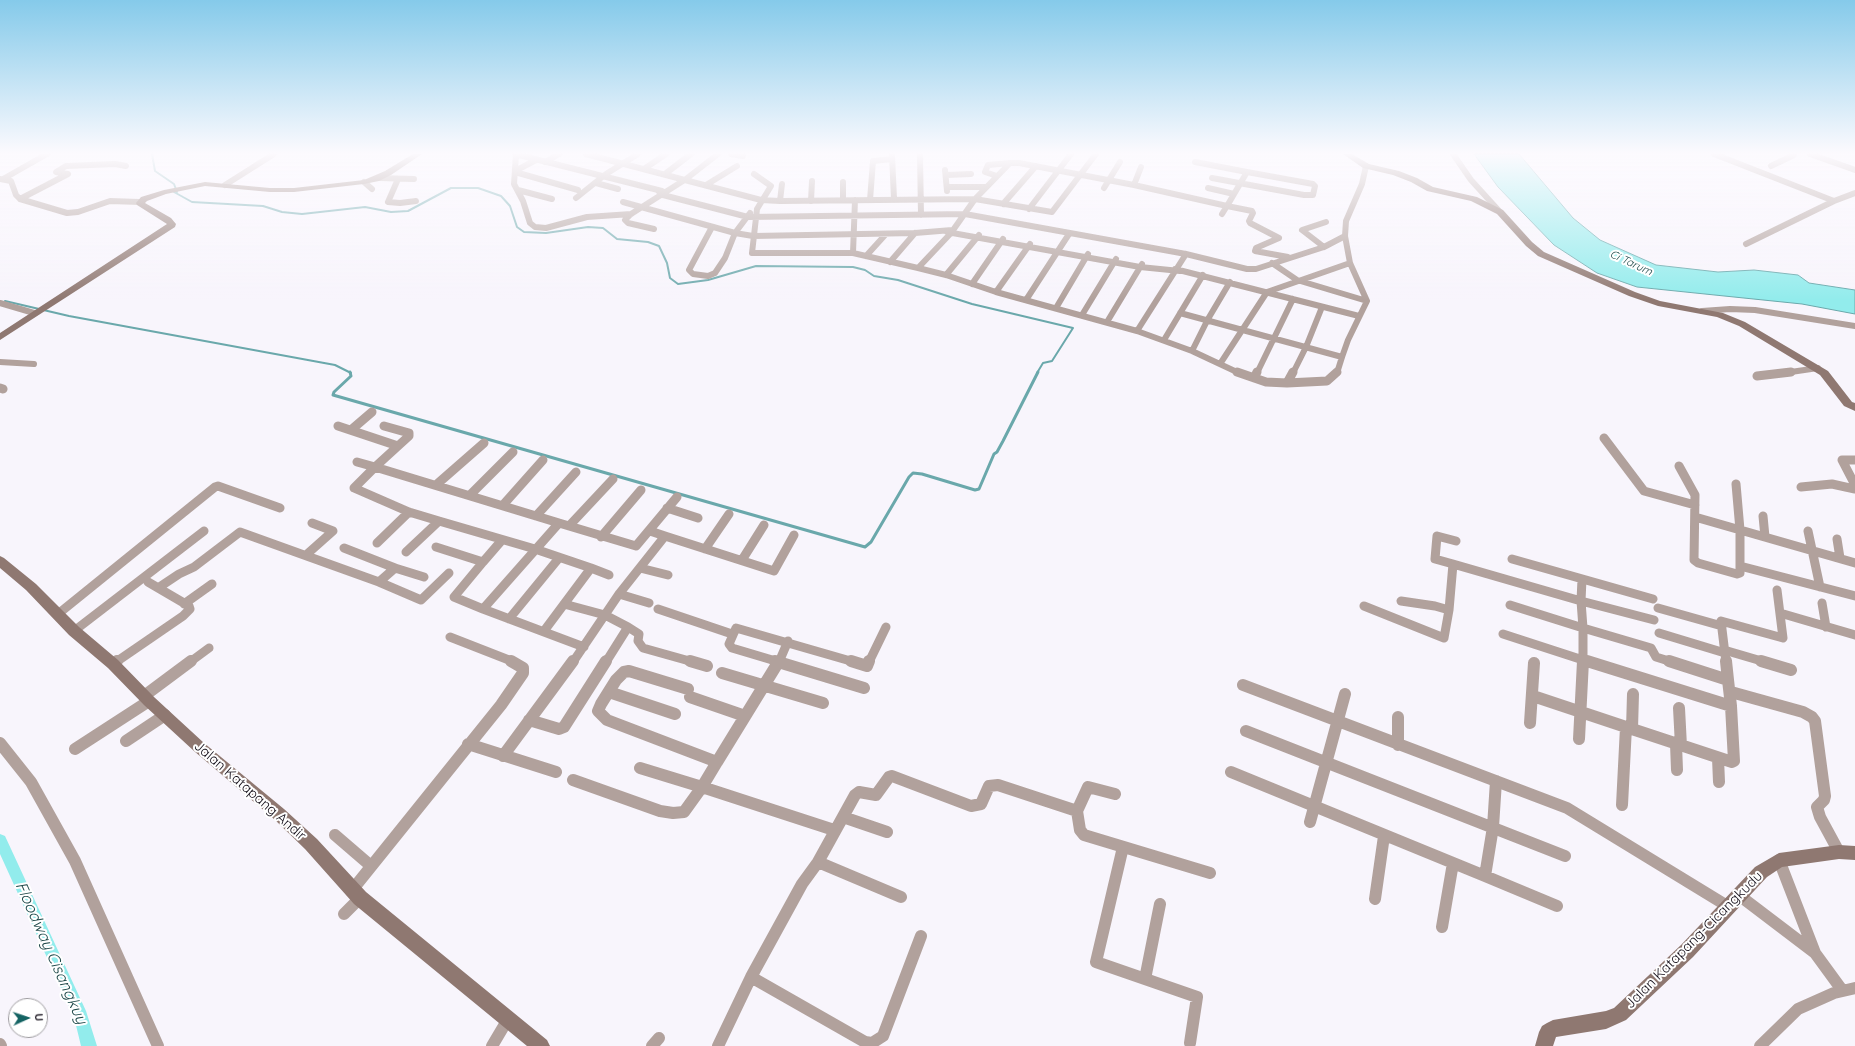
<!DOCTYPE html>
<html>
<head>
<meta charset="utf-8">
<style>
	body { margin:0 }
	#map { position:relative; width:1855px; height:1046px; overflow:hidden; background:#f8f5fc; font-family:Quicksand,sans-serif }
	canvas { display:block }
	.north { position:absolute; left:8px; top:998px; width:40px; height:40px; box-sizing:border-box; background:#fff; border:1px solid #9f9da1; border-radius:50%; rotate:87deg; font-size:11px; font-weight:700; line-height:16px; text-align:center; color:#0e0914 }
	.north::after { content:''; display:block; margin:auto; width:14px; height:18px; background:#146363; clip-path:polygon(50% 0,100% 100%,50% 72%,0 100%) }
</style>
</head>
<body>
<div id="map">
<canvas width="1855" height="1046"></canvas>
<div class="north">U</div>
</div>
<script>
const context = document.querySelector('canvas').getContext('2d');
context.lineJoin = 'round';
function fillPath(path, color) {
  context.fillStyle = color;
  context.fill(path, 'evenodd');
}
function poly(rows) {
  const path = new Path2D();
  for (const r of rows) {
    path.moveTo(r[0], r[1]);
    for (let i = 2; i < r.length; i += 2) path.lineTo(r[i], r[i + 1]);
  }
  return path;
}
function trace(path, color, width, dash) {
  context.strokeStyle = color;
  context.lineWidth = width;
  context.lineCap = dash ? 'butt' : 'round';
  context.setLineDash(dash || []);
  context.stroke(path);
}
function drawText(font, color, halo, rows, align = 'center') {
  context.font = font + ' Quicksand,sans-serif';
  context.lineWidth = 4;
  context.setLineDash([]);
  context.textBaseline = 'middle';
  context.strokeStyle = halo;
  context.fillStyle = color;
  for (const [text, x, y, turn = 0] of rows) {
    context.save();
    context.translate(x, y);
    context.rotate((+turn || 0) * Math.PI / 180);
    context.textAlign = isNaN(turn) ? turn : align;
    if (halo) context.strokeText(text, 0, 0);
    context.fillText(text, 0, 0);
    context.restore();
  }
}
const water = poly([
	[1474,154,1519,154,1573,218,1600,240,1656,265,1718,272,1754,270,1798,275,1809,283,1855,290,1855,314,1802,304,1637,287,1597,273,1554,245,1498,187,1474,154]
]);
fillPath(water, '#92ecec');
trace(water, '#6aa8ab', 1);
trace(poly([
	[152,154,155,171,174,184,177,192,174,192,192,202,263,206,282,212,302,214,365,207,391,212,408,211,451,188,478,188,501,196,510,206,517,227,524,232,546,233,588,227,603,228,617,239,648,242,659,246,667,263,670,278,678,284,708,280,756,266,853,267,865,270,874,276,898,280,972,304,1073,328,1052,361,1043,363,1037,373],
	[5,301,69,316,335,365,351,373]
]), '#6aa8ab', 2);
trace(poly([
	[350,372,351,376,334,392,333,395,865,547,871,542,909,477,913,473,922,474,975,490,979,489,994,454,997,452,1003,441,1038,372]
]), '#6aa8ab', 3);
fillPath(poly([
	[0,834,5,836,86,1011,97,1046,81,1046,74,1017,0,854,0,834]
]), '#92ecec');
trace(poly([
	[515,154,662,191],
	[516,154,514,184,523,201,530,223,535,227,546,228,587,217,631,214],
	[586,154,761,200,780,201],
	[731,154,743,156],
	[920,154,921,215],
	[1453,154,1471,180,1500,212],
	[1714,154,1834,201,1855,193],
	[1810,154,1855,170],
	[892,155,894,199],
	[545,162,559,154],
	[1195,162,1247,172,1227,206,1252,211,1253,213,1249,221,1250,223,1279,238,1256,248,1255,251,1288,257],
	[1771,166,1794,155,1792,154],
	[644,169,666,154],
	[945,170,947,191],
	[515,171,536,160],
	[515,172,578,190],
	[665,174,691,154],
	[754,174,771,186,757,209,752,253,853,253,918,268,951,233,975,199,1052,212,1096,154],
	[946,175,971,174],
	[997,176,985,172,988,165,1010,163],
	[379,178,414,179],
	[1212,178,1304,195,1313,195,1315,186,1313,184,1247,172],
	[0,179,11,181,16,195,20,199,67,213,78,212,110,201,140,202],
	[3,179,47,154],
	[398,179,388,202,400,203,416,201],
	[364,182,372,189],
	[843,182,843,200],
	[596,183,618,189],
	[782,184,780,201,975,199,1010,163,1019,163,1134,185,1227,206,1222,214],
	[225,185,274,154],
	[706,185,737,166],
	[1134,185,1141,167],
	[947,187,986,187],
	[1104,188,1120,162],
	[1208,188,1234,194],
	[518,190,552,199],
	[657,190,663,195,748,217,965,214,1186,254,1247,269,1256,269,1324,247,1345,236],
	[576,198,606,174,638,154],
	[20,199,68,174,56,172,66,166,115,164,126,166],
	[870,200,873,161,892,159],
	[811,201,812,181],
	[623,202,735,233,753,236,915,233,952,230],
	[1003,204,1036,166],
	[1029,209,1071,154],
	[712,227,689,270,693,274,708,276,715,273,725,258,735,233,750,213],
	[654,229,628,223,625,220,631,214,686,179,718,154],
	[947,232,1140,267,1180,271],
	[1746,244,1834,201],
	[1324,247,1302,230,1326,222],
	[853,253,855,200],
	[866,256,886,234],
	[890,262,915,233],
	[1272,263,1297,280,1367,301],
	[918,268,946,275,996,292,1137,331,1192,351,1239,373],
	[1175,269,1359,316],
	[946,275,979,235],
	[972,284,1003,239],
	[996,292,1030,244],
	[1026,300,1069,234],
	[0,303,34,313],
	[1056,308,1088,254],
	[1702,311,1730,309,1755,310,1855,326],
	[1180,313,1342,357,1348,340,1367,301,1350,263,1345,236,1346,221,1362,184,1366,166],
	[1082,315,1116,259],
	[1107,322,1142,264],
	[1137,331,1186,254],
	[1164,340,1203,275],
	[1192,351,1208,319,1230,282],
	[0,362,34,364],
	[1220,364,1267,292,1350,263],
	[1257,373,1293,299],
	[1293,373,1306,347,1322,307],
	[1337,373,1342,357],
	[1784,373,1818,368]
]), '#b1a19c', 6);
trace(poly([
	[1237,372,1266,382,1287,383,1327,381,1337,372],
	[1757,376,1791,372],
	[1254,378,1257,372],
	[1287,383,1293,372],
	[0,388,3,389],
	[338,426,398,446,375,467,559,523,483,609,584,647],
	[384,426,409,433,409,436,398,446],
	[351,430,372,412],
	[1604,438,1644,491,1695,505],
	[1855,460,1842,460,1855,485],
	[357,462,375,467,354,488,409,512,439,521],
	[1679,466,1695,495,1694,560,1698,563,1737,574,1740,573,1740,530,1736,484],
	[436,485,484,443],
	[1801,487,1832,484,1855,489],
	[470,495,513,452],
	[503,505,543,460],
	[667,508,698,518],
	[536,516,576,472],
	[1763,516,1765,537],
	[1695,517,1855,563],
	[559,523,636,546,677,497],
	[569,526,613,479],
	[1808,531,1820,587],
	[665,536,774,571,794,535],
	[601,537,641,490],
	[1837,539,1840,558],
	[377,543,409,512],
	[436,547,483,562,454,597,483,609],
	[344,548,395,568],
	[705,549,729,514],
	[406,552,439,521,535,549,591,568,544,631],
	[306,555,333,531,312,523],
	[1512,559,1653,599],
	[742,560,764,525],
	[483,562,502,540],
	[1453,564,1435,559,1437,536,1456,541],
	[1740,566,1855,596],
	[591,568,609,575],
	[640,568,668,575],
	[1582,579,1581,601,1654,620],
	[379,582,395,568,424,577],
	[158,588,179,574,194,567,240,532,379,582,421,600,449,573],
	[619,594,649,603],
	[1401,601,1435,606,1449,610],
	[1822,603,1826,627],
	[184,604,212,584],
	[564,604,605,615,628,627,606,662],
	[1364,606,1444,638,1449,610,1453,564,1581,601,1583,628,1510,605],
	[1658,608,1722,626],
	[658,609,732,634],
	[1780,613,1855,635],
	[58,614,215,487,218,486,280,508],
	[509,619,559,558],
	[628,627,639,634,638,641,643,648,693,662],
	[74,631,204,531],
	[1659,633,1725,653],
	[1503,634,1583,660],
	[450,637,514,662],
	[1724,650,1765,662],
	[1583,660,1590,662],
	[1583,660,1583,628,1651,648,1656,657,1672,662],
	[116,662,183,616,190,609,189,606,148,582],
	[190,662,209,648],
	[573,662,619,594,665,536,650,531],
	[779,662,732,648,729,644,736,628,854,662],
	[779,662,788,641],
	[869,662,886,627],
	[1583,662,1583,660],
	[1726,662,1721,621,1783,638,1777,590]
]), '#b1a19c', 9);
trace(poly([
	[690,661,707,666],
	[775,661,864,688],
	[851,661,867,666,869,661],
	[1587,661,1731,706,1728,680,1669,661],
	[1726,661,1728,680],
	[1761,661,1791,670],
	[113,664,117,661],
	[722,673,823,703],
	[1243,685,1567,808,1729,907],
	[609,692,675,714],
	[1731,692,1803,712,1812,717,1815,721,1825,796,1824,800,1817,807,1820,817,1839,852],
	[144,696,191,661],
	[1533,696,1632,729,1633,694],
	[690,697,745,716],
	[1679,708,1681,746],
	[1398,717,1398,745],
	[529,720,559,729,564,727,606,661],
	[1530,723,1534,663],
	[1632,729,1732,762,1734,761,1731,706],
	[1246,731,1565,856],
	[1579,739,1583,661],
	[126,741,165,715],
	[0,743,31,782,75,861,158,1046],
	[468,744,556,772],
	[1676,744,1677,770],
	[75,749,149,701],
	[503,756,573,661],
	[1718,758,1719,782],
	[717,762,779,661],
	[640,768,702,787,717,762,607,720,598,711,601,704,616,680,624,672,629,671,688,689],
	[1231,772,1485,876],
	[573,780,660,811,673,813,684,812,702,787,834,830],
	[1496,781,1493,827,1485,876,1557,906],
	[1622,805,1626,727],
	[1077,811,1088,787,1115,794],
	[843,817,887,832],
	[1310,822,1345,694],
	[335,835,371,866],
	[1123,847,1096,962,1197,997,1190,1043],
	[1779,860,1815,953,1842,990],
	[818,862,901,897],
	[353,889,501,705,523,673,523,668,511,661],
	[1740,896,1815,953],
	[1375,899,1384,836],
	[344,914,360,898],
	[1442,927,1453,863],
	[751,977,865,1042,872,1043,883,1036,921,936],
	[1145,979,1160,904],
	[0,1044,1,1046],
	[492,1046,508,1019],
	[652,1046,659,1038],
	[718,1046,751,977,802,884,818,862,855,795,859,792,876,795,889,777,892,776,971,806,981,804,989,786,998,785,1077,811,1080,830,1084,835,1210,873],
	[1760,1046,1798,1009,1834,993,1855,988]
]), '#b1a19c', 12);
fillPath(poly([
	[413,154,422,154,391,175,379,181,364,184,294,192,270,192,205,186,166,194,147,201,145,203,171,218,176,224,175,227,0,340,0,333,167,224,137,205,136,203,141,197,164,190,205,182,270,188,294,188,364,180,385,171,413,154],
	[1343,154,1352,154,1369,164,1399,171,1417,178,1433,187,1477,197,1503,210,1532,242,1544,252,1635,292,1660,301,1723,313,1745,322,1828,371,1852,402,1855,403,1855,411,1844,406,1820,375,1739,326,1717,317,1658,306,1629,296,1538,256,1526,246,1497,214,1471,201,1427,191,1411,182,1393,175,1363,168,1343,154],
	[0,556,4,558,36,584,79,627,118,660,154,697,204,743,284,809,317,839,366,892,547,1040,550,1046,527,1046,354,904,305,849,274,819,194,751,144,705,108,668,69,635,26,590,0,568,0,556],
	[1839,845,1855,846,1855,860,1839,859,1782,867,1767,877,1693,957,1626,1020,1606,1029,1556,1037,1553,1046,1535,1046,1539,1032,1542,1026,1547,1023,1553,1020,1606,1011,1614,1008,1681,945,1755,867,1779,853,1839,845]
]), '#8f7871');
const sky = context.createLinearGradient(0, 0, 0, 300);
sky.addColorStop(0, '#85caea');
sky.addColorStop(0.51, '#fcfafe');
sky.addColorStop(1, '#fcfafe00');
context.fillStyle = sky;
context.fillRect(0, 0, 1855, 300);
drawText('italic 11px', '#1d4748', '#fff', [
	["Ci Tarum",1631,263,25]
]);
drawText('14px', '#0e0914', '#fff', [
	["Jalan Katapang Andir",250,791,41],
	["Jalan Katapang-Cicangkudu",1694,940,-45]
]);
drawText('italic 16px', '#1d4748', '#fff', [
	["Floodway Cisangkuy",51,953,66]
]);
</script>
</body>
</html>
